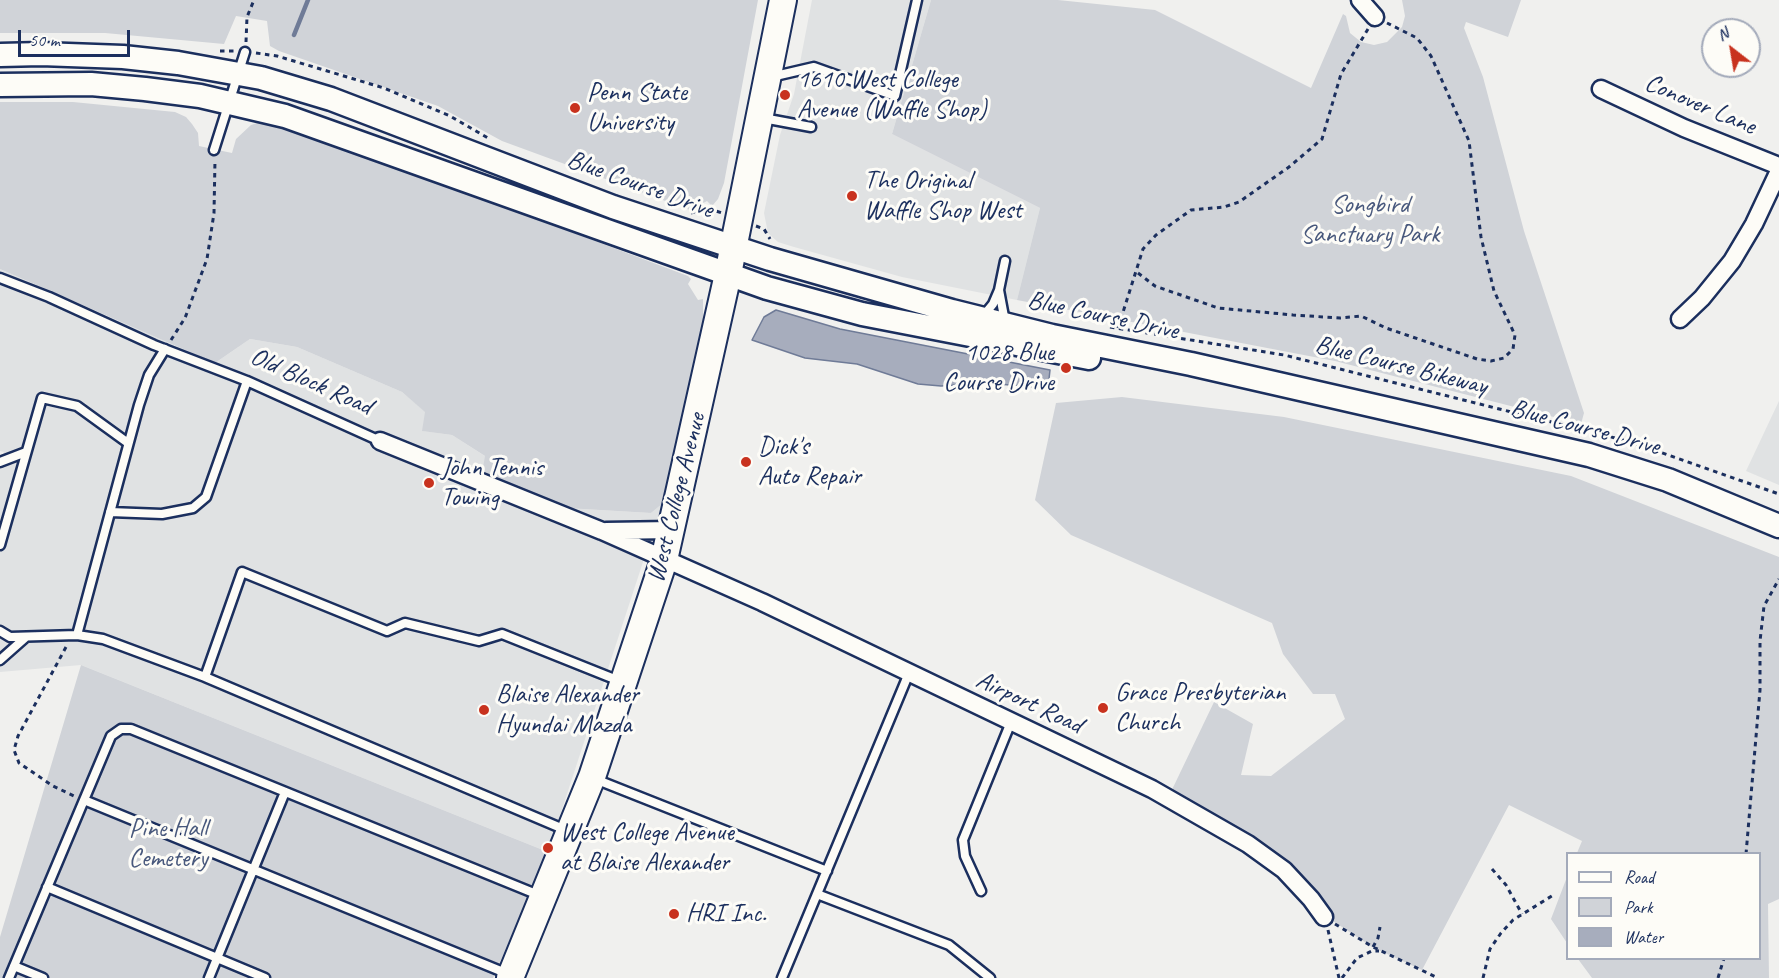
<!DOCTYPE html>
<html>
<head>
<meta charset="utf-8">
<style>
	body { margin:0 }
	#map { position:relative; width:1779px; height:978px; overflow:hidden; background:#f0f0ee; font-family:Caveat,sans-serif }
	canvas { display:block }
	.legend { position:absolute; left:1566px; top:852px; width:195px; height:108px; box-sizing:border-box; background:#fdfcf7; border:2px solid #a3aaba; margin:0; padding:8px 10px; list-style:none; font-size:18px; color:#1b2f5e }
	.legend li { display:flex; align-items:center; gap:12px; height:30px }
	.legend b { width:30px; border:2px solid #a3aaba }
	.north { position:absolute; left:1701px; top:18px; width:60px; height:60px; box-sizing:border-box; background:#fdfcf7; border:2px solid #a3aaba; border-radius:50%; rotate:329deg; font-size:16px; font-weight:700; line-height:24px; text-align:center; color:#1b2f5e }
	.north::after { content:''; display:block; margin:auto; width:21px; height:27px; background:#c8321e; clip-path:polygon(50% 0,100% 100%,50% 72%,0 100%) }
	.scale { position:absolute; left:18px; top:30px; width:112px; height:27px; box-sizing:border-box; border:3px solid #1b2f5e; border-top:0; padding-left:8px; font-size:18px; line-height:21px; white-space:nowrap; color:#1b2f5e; -webkit-text-stroke:4px #fdfcf7; paint-order:stroke }
</style>
</head>
<body>
<div id="map">
<canvas width="1779" height="978"></canvas>
<ul class="legend">
<li><b style="height:8px;background:#fdfcf7"></b>Road</li>
<li><b style="height:16px;background:#d0d3d8"></b>Park</li>
<li><b style="height:16px;background:#a7adbd"></b>Water</li>
</ul>
<div class="north">N</div>
<div class="scale">50 m</div>
</div>
<script>
const context = document.querySelector('canvas').getContext('2d');
context.lineJoin = 'round';
function fillPath(path, color) {
  context.fillStyle = color;
  context.fill(path, 'evenodd');
}
function poly(rows) {
  const path = new Path2D();
  for (const r of rows) {
    path.moveTo(r[0], r[1]);
    for (let i = 2; i < r.length; i += 2) path.lineTo(r[i], r[i + 1]);
  }
  return path;
}
function trace(path, color, width, dash) {
  context.strokeStyle = color;
  context.lineWidth = width;
  context.lineCap = dash ? 'butt' : 'round';
  context.setLineDash(dash || []);
  context.stroke(path);
}
function drawText(font, color, halo, rows, align = 'center') {
  context.font = font + ' Caveat,sans-serif';
  context.lineWidth = 6;
  context.setLineDash([]);
  context.textBaseline = 'middle';
  context.strokeStyle = halo;
  context.fillStyle = color;
  for (const [text, x, y, turn = 0] of rows) {
    context.save();
    context.translate(x, y);
    context.rotate((+turn || 0) * Math.PI / 180);
    context.textAlign = isNaN(turn) ? turn : align;
    if (halo) context.strokeText(text, 0, 0);
    context.fillText(text, 0, 0);
    context.restore();
  }
}
fillPath(poly([
	[812,0,931,0,892,134,1040,208,1017,300,902,277,794,247,778,242,768,233,764,213,780,135,794,94],
	[0,269,215,363,250,339,297,347,402,392,426,412,423,431,452,435,566,508,651,513,662,504,548,852,81,665,0,672,0,467,4,452,0,451],
	[1779,401,1779,485,1746,471]
]), '#e0e2e3');
fillPath(poly([
	[0,0,758,0,724,183,718,199,712,206,707,201,690,210,502,141,438,106,279,51,270,46,267,21,236,16,224,44,105,33,0,33],
	[931,0,1058,0,1155,10,1311,88,1343,14,1346,16,1350,33,1361,42,1374,45,1387,42,1402,27,1405,16,1402,0,1521,0,1508,37,1466,22,1464,28,1483,77,1524,231,1584,413,1581,424,1335,361,1017,300,1040,208,892,134],
	[0,102,73,102,175,112,186,117,192,124,198,133,199,146,232,153,236,139,251,125,260,122,276,125,391,164,688,276,691,279,688,284,698,300,703,299,703,321,672,473,662,504,651,513,566,508,482,474,485,456,452,435,422,431,425,412,402,392,297,347,250,339,215,363,0,269],
	[1122,397,1284,417,1571,476,1779,557,1779,899,1768,904,1769,978,1592,978,1578,959,1760,958,1760,854,1577,853,1582,841,1509,805,1422,970,1372,947,1324,915,1299,884,1168,798,1214,702,1253,724,1241,775,1271,776,1345,719,1335,694,1313,694,1283,654,1272,623,1071,535,1035,500,1056,403],
	[81,665,548,852,493,978,0,978,0,937],
	[1567,877,1567,943,1551,919]
]), '#d0d3d8');
const water = poly([
	[776,310,840,329,1050,370,1048,388,985,383,941,386,918,384,857,364,805,358,752,340,764,317,776,310]
]);
fillPath(water, '#a7adbd');
trace(water, '#6f7b97', 1.5);
trace(poly([
	[294,35,308,0]
]), '#6f7b97', 4.5);
const service = poly([
	[771,77,814,67,895,96,917,0],
	[763,118,811,127],
	[214,150,245,52],
	[0,278,49,297,154,345,247,381,380,441],
	[999,290,1005,261],
	[984,315,993,304,999,290,1005,322],
	[0,462,26,452],
	[110,512,162,514,193,508,206,497,247,381],
	[0,545,42,398,77,406,128,443],
	[0,631,10,637,77,635,103,639,205,677],
	[77,635,139,405,149,375,165,349],
	[0,660,26,637],
	[595,779,827,871],
	[84,800,508,974],
	[568,831,205,677,242,572,387,631,405,623,479,641,502,634,622,682],
	[47,887,265,978],
	[981,891,965,856,963,840,1011,722],
	[817,894,949,945,990,978],
	[14,966,43,978],
	[9,978,111,736,121,729,131,729,541,896],
	[209,978,285,792],
	[782,978,909,673]
]);
const minor = poly([
	[1360,0,1375,17],
	[1601,89,1684,128,1779,166],
	[1680,319,1702,298,1732,261,1754,224,1779,171],
	[380,441,602,531,762,602,1152,789,1248,844,1284,870,1311,899,1324,917],
	[606,531,672,530]
]);
const secondary = poly([
	[0,55,41,54,123,57,178,63,261,78,331,99,613,207,770,259,952,311,1052,336,1191,364,1589,455,1668,480,1779,526],
	[0,85,91,84,145,89,200,96,285,116,767,288,862,314,1089,358]
]);
const primary = poly([
	[510,978,592,777,664,560,728,274,783,0]
]);
trace(service, '#1b2f5e', 13);
trace(minor, '#1b2f5e', 21);
trace(secondary, '#1b2f5e', 27);
trace(primary, '#1b2f5e', 30);
trace(poly([
	[246,42,247,17,254,0],
	[220,51,235,51],
	[256,53,277,56,384,88,450,116,488,138],
	[691,213,707,208,722,213],
	[756,226,764,229,770,239],
	[1138,273,1155,286,1218,308,1293,315,1340,318,1361,316,1386,328,1477,359,1491,361,1504,358,1513,349,1515,335,1494,291,1481,237,1469,141,1431,56,1417,38,1387,23],
	[1110,327,1284,355,1631,442,1779,494],
	[1118,328,1143,249,1156,235,1191,210,1224,207,1239,202,1289,167,1322,139,1341,74,1368,29],
	[171,340,185,318,207,259,214,213,215,160],
	[66,647,18,736,14,750,19,763,53,786,74,796],
	[1746,854,1760,690,1760,641,1764,606,1779,579],
	[1492,869,1506,885,1522,914],
	[1335,924,1373,947,1438,978],
	[1328,930,1339,978],
	[1373,947,1378,938,1380,927],
	[1342,978,1357,958,1372,951,1379,951],
	[1483,978,1490,949,1501,933,1513,920,1555,894],
	[1718,978,1724,958]
]), '#1b2f5e', 3, [4.5, 4.5]);
trace(service, '#fdfcf7', 8);
trace(minor, '#fdfcf7', 16);
trace(secondary, '#fdfcf7', 22);
trace(primary, '#fdfcf7', 26);
for (const [x, y, r, color] of [
	[785,95,6,"#c8321e"],
	[575,108,6,"#c8321e"],
	[852,196,6,"#c8321e"],
	[1066,368,6,"#c8321e"],
	[746,462,6,"#c8321e"],
	[429,483,6,"#c8321e"],
	[1103,708,6,"#c8321e"],
	[484,710,6,"#c8321e"],
	[548,848,6,"#c8321e"],
	[674,914,6,"#c8321e"]
]) {
  const dot = new Path2D();
  dot.arc(x, y, r, 0, 2 * Math.PI);
  context.fillStyle = color;
  context.fill(dot);
  trace(dot, '#fdfcf7', 2);
}
drawText('26px', '#1b2f5e', '#fdfcf7', [
	["1610 West College",797,80],
	["Avenue (Waffle Shop)",797,110],
	["Penn State",587,93],
	["University",587,123],
	["The Original",864,181],
	["Waffle Shop West",864,211],
	["1028 Blue",1054,353,"right"],
	["Course Drive",1054,383,"right"],
	["Dick's",758,447],
	["Auto Repair",758,477],
	["John Tennis",441,468],
	["Towing",441,498],
	["Grace Presbyterian",1115,693],
	["Church",1115,723],
	["Blaise Alexander",496,695],
	["Hyundai Mazda",496,725],
	["West College Avenue",560,833],
	["at Blaise Alexander",560,863],
	["HRI Inc.",686,914]
], 'left');
drawText('26px', '#1b2f5e', '#fdfcf7', [
	["Conover Lane",1700,105,23],
	["Blue Course Drive",640,185,20],
	["Blue Course Drive",1103,316,12],
	["Blue Course Bikeway",1401,366,14],
	["Old Block Road",311,382,24],
	["Blue Course Drive",1585,428,15],
	["West College Avenue",677,498,-76],
	["Airport Road",1029,703,25]
]);
drawText('26px', '#48587c', '#fdfcf7', [
	["Songbird",1370,205],
	["Sanctuary Park",1370,235],
	["Pine Hall",168,829],
	["Cemetery",168,859]
]);
</script>
</body>
</html>
